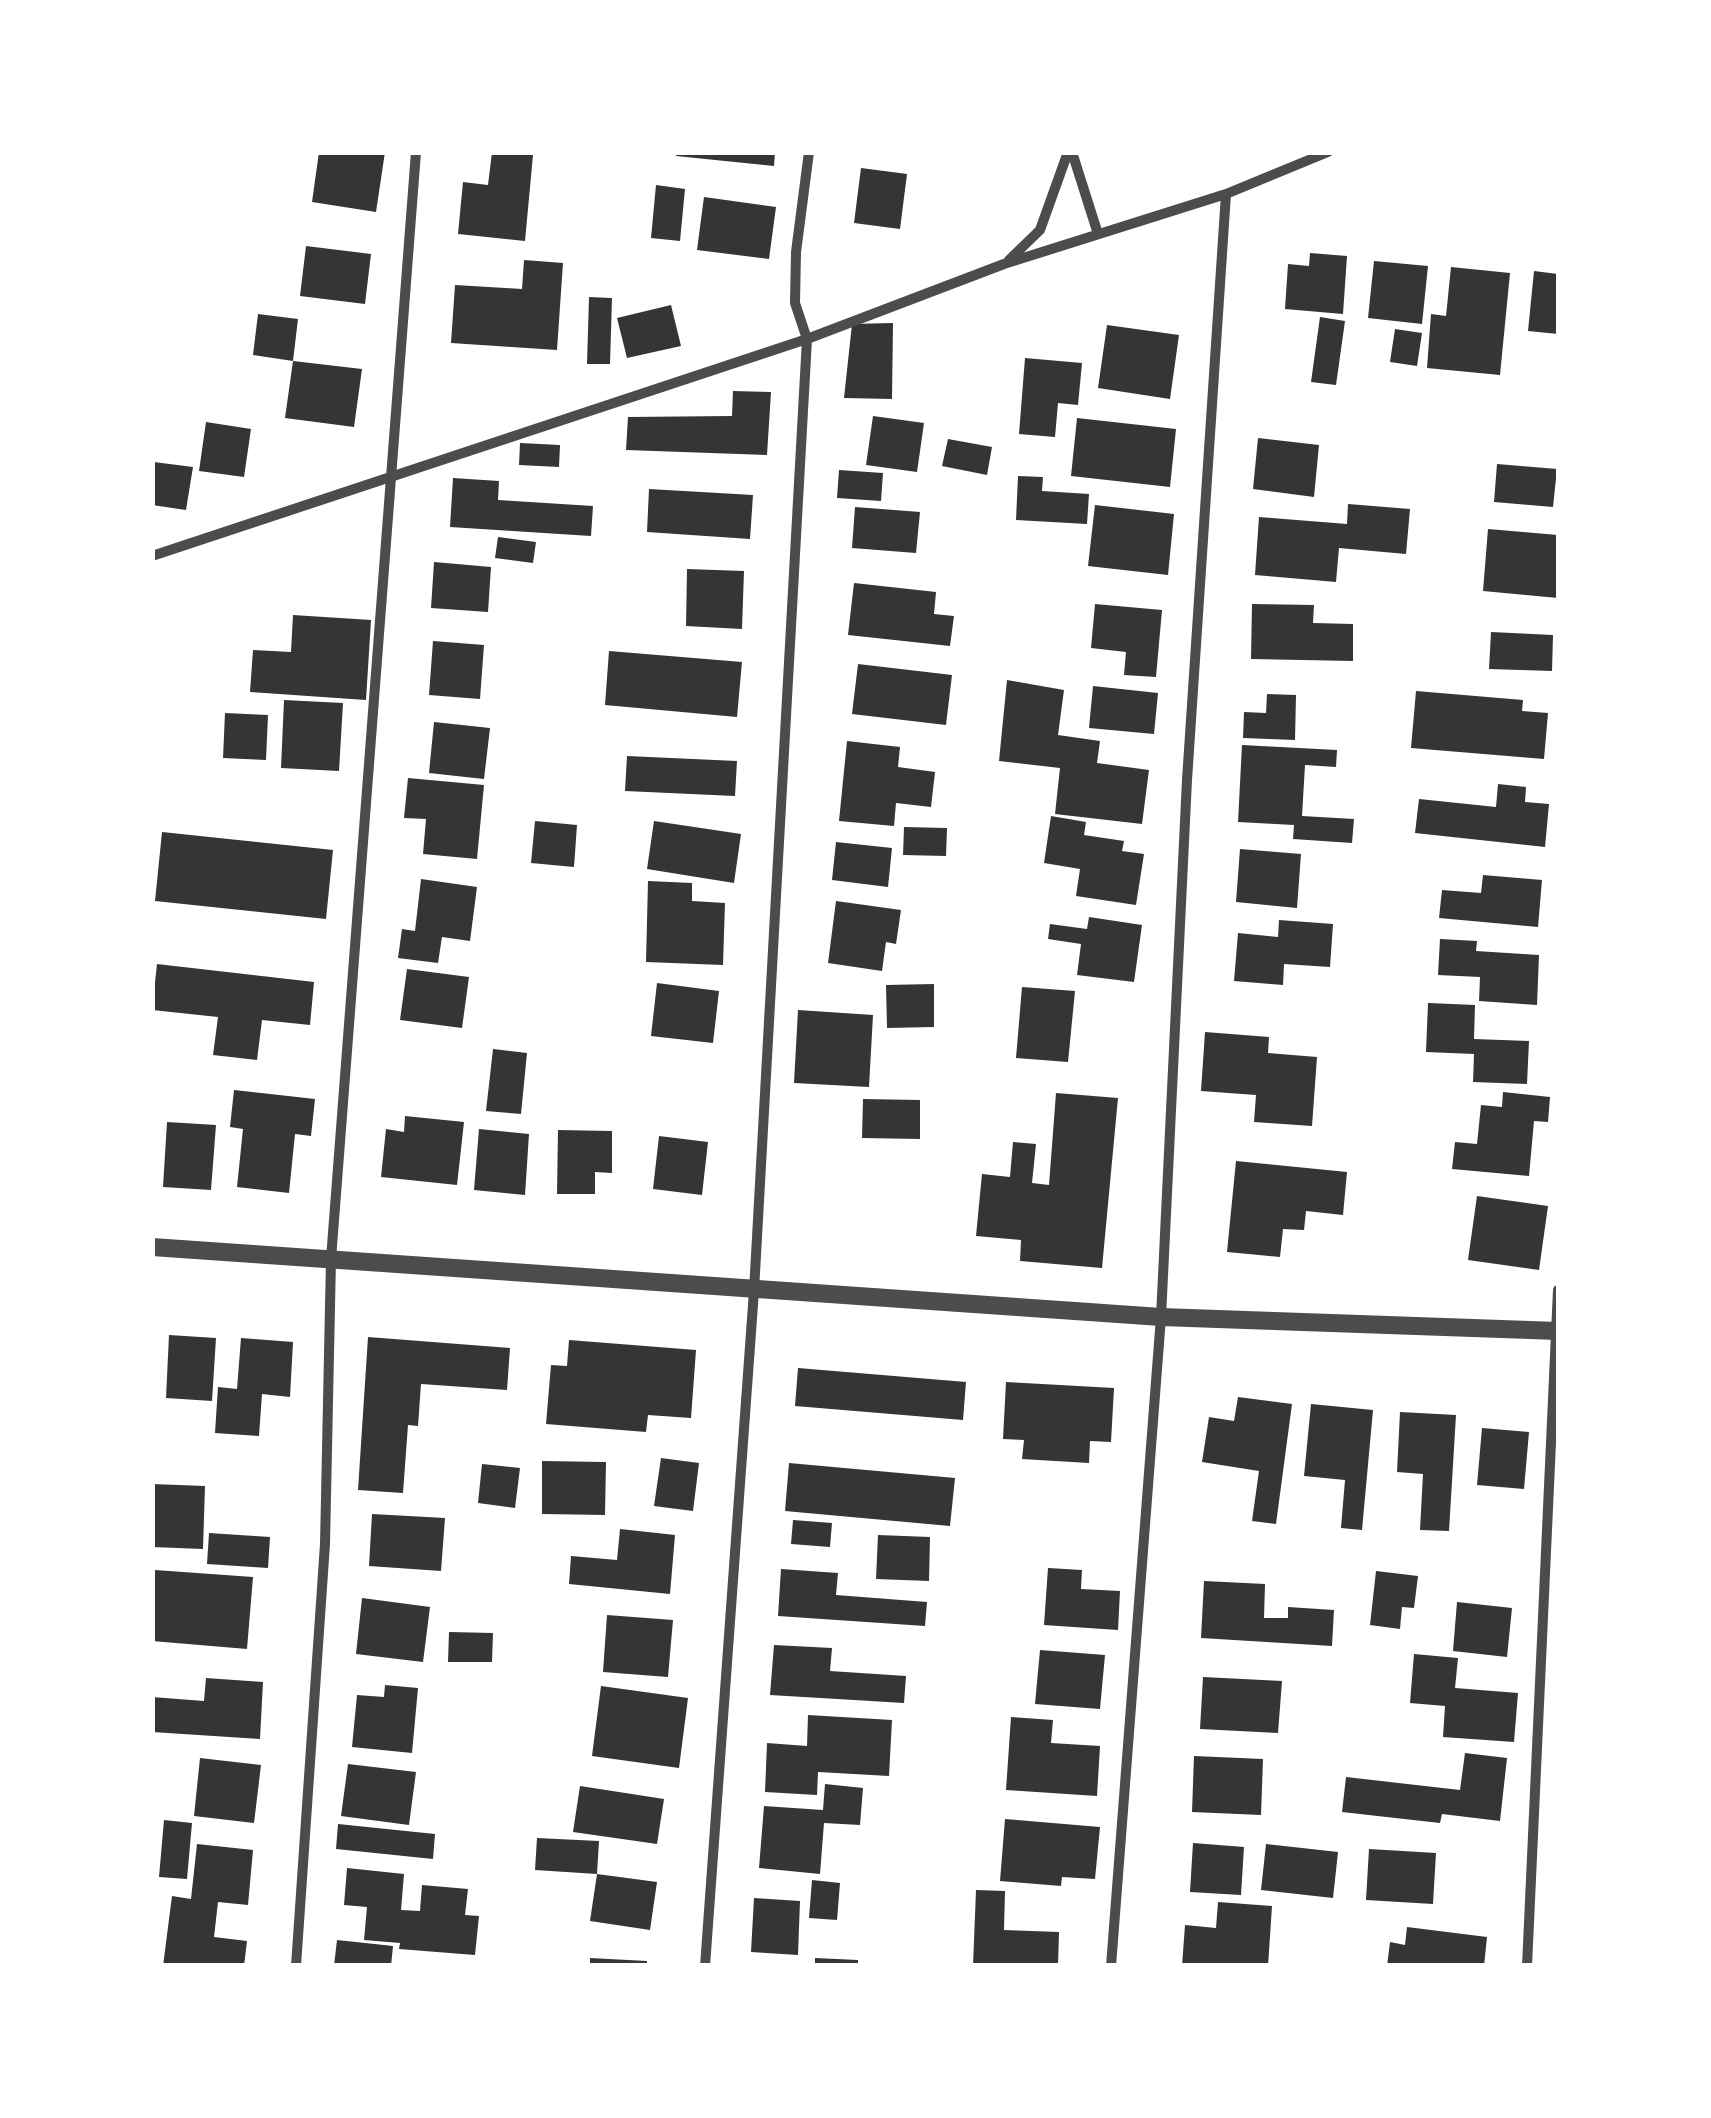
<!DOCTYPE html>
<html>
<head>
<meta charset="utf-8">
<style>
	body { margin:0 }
	#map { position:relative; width:1711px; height:2118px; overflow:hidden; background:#fff; font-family:Barlow,sans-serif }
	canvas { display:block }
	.frame { position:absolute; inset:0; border:155px solid #fff; pointer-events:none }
</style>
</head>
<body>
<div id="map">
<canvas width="1711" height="2118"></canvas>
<div class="frame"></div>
</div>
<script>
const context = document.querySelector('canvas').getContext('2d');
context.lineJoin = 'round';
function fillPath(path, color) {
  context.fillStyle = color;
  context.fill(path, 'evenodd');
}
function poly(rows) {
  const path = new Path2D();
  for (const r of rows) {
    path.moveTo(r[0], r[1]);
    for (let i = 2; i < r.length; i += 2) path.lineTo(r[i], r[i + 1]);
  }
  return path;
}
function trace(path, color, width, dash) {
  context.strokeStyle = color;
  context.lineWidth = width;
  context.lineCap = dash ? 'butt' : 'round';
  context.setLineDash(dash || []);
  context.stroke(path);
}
fillPath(poly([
	[319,152,385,152,376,212,312,202],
	[492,152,533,155,525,241,458,234,463,182,488,185],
	[676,152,775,152,774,166,676,156],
	[861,168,907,174,900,229,854,223],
	[656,185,685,189,680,241,651,238],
	[704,197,776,207,769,259,697,250],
	[306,246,371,254,365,304,300,296],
	[1310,253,1347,256,1343,314,1285,309,1288,264,1309,266],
	[524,260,563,263,557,350,451,343,455,285,522,289],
	[1374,261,1428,266,1422,324,1368,318],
	[1451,267,1510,273,1500,375,1427,368,1431,314,1446,316],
	[1534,271,1558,274,1558,334,1528,331],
	[589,297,612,298,610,364,587,364],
	[671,305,681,346,627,358,617,318],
	[258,314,298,319,293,361,253,355],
	[1320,317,1345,321,1336,385,1311,382],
	[893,323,892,399,844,398,852,324],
	[1107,325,1179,335,1170,399,1098,388],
	[1395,329,1422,333,1417,366,1390,362],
	[1025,358,1082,363,1078,405,1058,403,1055,437,1019,434],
	[293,361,362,369,354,427,285,418],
	[733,391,771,392,767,455,626,450,628,417,732,416],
	[873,416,924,423,917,472,866,465],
	[1077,418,1176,429,1170,487,1071,476],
	[206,422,251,429,244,477,199,471],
	[1258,438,1319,445,1314,497,1253,489],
	[948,439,992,447,987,475,942,466],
	[520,443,560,445,559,467,519,465],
	[154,462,193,467,186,510,152,505],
	[1497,464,1557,469,1553,507,1494,502],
	[839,470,883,473,881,501,837,498],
	[1018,476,1043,477,1042,491,1089,494,1087,524,1016,520],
	[453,478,499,481,498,500,593,506,591,536,450,527],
	[649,489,753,495,750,539,647,532],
	[1348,504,1410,509,1406,554,1339,548,1336,582,1255,575,1259,517,1347,524],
	[1095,505,1174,514,1168,575,1088,566],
	[855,507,920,512,916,553,852,548],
	[1488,529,1558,535,1558,598,1483,591],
	[498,537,536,542,533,563,495,558],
	[434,562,491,567,488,612,431,608],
	[687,569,744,571,742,629,686,626],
	[854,583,936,592,934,614,954,616,950,646,848,635],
	[1095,604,1162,610,1156,677,1124,675,1126,652,1091,648],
	[1252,604,1314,605,1313,623,1353,624,1353,661,1251,659],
	[293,615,371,620,366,700,250,692,253,650,291,652],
	[1491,632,1553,635,1552,671,1489,669],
	[433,641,484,645,480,699,429,695],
	[609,651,742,662,737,717,605,705],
	[858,664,952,675,946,725,852,714],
	[1007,680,1064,690,1058,735,1100,741,1097,763,1149,770,1142,824,1055,814,1060,768,999,761],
	[1093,686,1158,693,1154,734,1089,728],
	[1416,691,1523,700,1522,711,1548,713,1544,759,1411,748],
	[1267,694,1296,695,1295,740,1243,738,1244,712,1266,713],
	[284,700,343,703,339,771,281,768],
	[225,713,268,715,266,760,223,758],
	[434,722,490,728,484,779,429,773],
	[847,741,900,747,898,767,935,772,931,807,896,803,894,826,839,821],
	[1242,745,1337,750,1336,767,1305,765,1302,816,1354,819,1352,843,1293,839,1294,825,1238,822],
	[627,756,737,761,735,796,625,791],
	[408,778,484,785,477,859,423,854,426,819,404,818],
	[1498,784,1526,787,1525,802,1549,804,1545,847,1415,833,1419,799,1496,807],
	[1051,816,1086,822,1084,835,1124,841,1122,851,1144,854,1136,905,1076,896,1080,869,1044,863],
	[535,821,577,825,574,867,531,863],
	[654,821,741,834,734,883,647,869],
	[904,827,947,828,946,856,903,855],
	[162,832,333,850,326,919,155,901],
	[836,842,892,848,888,887,832,880],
	[1240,849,1301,854,1297,908,1236,902],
	[1483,875,1542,880,1538,927,1439,918,1442,890,1481,893],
	[421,879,477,887,470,941,442,937,438,963,398,958,402,929,415,931],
	[648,881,692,883,692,901,725,903,723,965,646,962],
	[836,901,901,910,896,944,886,942,882,971,828,963],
	[1089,917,1142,925,1134,982,1077,975,1081,944,1048,939,1050,924,1087,929],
	[1279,920,1333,924,1330,967,1284,964,1283,985,1234,981,1238,933,1278,937],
	[1440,939,1477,941,1476,951,1539,955,1537,1005,1479,1001,1480,977,1438,975],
	[157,964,314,982,310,1025,262,1020,257,1060,213,1055,218,1017,152,1010],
	[407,969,469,977,462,1028,400,1020],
	[657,983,719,991,713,1043,651,1036],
	[934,984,934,1027,887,1028,886,985],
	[1022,987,1075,991,1068,1062,1016,1058],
	[1428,1003,1475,1005,1474,1039,1529,1041,1527,1084,1473,1082,1474,1054,1426,1052],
	[798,1010,873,1015,869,1087,794,1083],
	[1205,1032,1269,1037,1268,1053,1317,1057,1312,1126,1254,1122,1256,1095,1201,1091],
	[493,1049,527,1053,521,1114,486,1111],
	[234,1090,315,1099,311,1136,295,1134,289,1193,237,1187,243,1129,230,1127],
	[1503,1092,1550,1097,1548,1122,1534,1121,1529,1176,1452,1169,1455,1142,1477,1144,1481,1105,1502,1107],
	[1056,1093,1118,1098,1102,1268,1020,1261,1021,1240,976,1236,982,1174,1010,1177,1013,1142,1036,1144,1032,1183,1049,1185],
	[863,1099,920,1100,920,1139,862,1138],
	[405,1116,464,1122,457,1185,381,1177,386,1129,404,1132],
	[167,1122,216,1125,211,1190,163,1187],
	[479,1129,529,1134,525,1195,474,1190],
	[558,1130,612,1131,612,1173,595,1172,595,1194,557,1194],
	[659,1136,708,1142,702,1195,653,1189],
	[1236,1161,1347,1172,1343,1215,1306,1211,1304,1230,1283,1229,1280,1257,1227,1252],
	[1477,1196,1548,1206,1539,1270,1468,1260],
	[169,1335,216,1338,212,1401,166,1398],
	[368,1337,510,1348,507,1390,421,1384,418,1426,408,1425,403,1493,358,1490],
	[241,1338,293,1342,290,1397,262,1394,259,1436,215,1433,218,1387,237,1389],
	[569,1340,696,1350,691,1418,648,1415,646,1432,546,1424,551,1365,567,1366],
	[798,1368,966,1382,963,1420,795,1406],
	[1006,1382,1114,1388,1111,1442,1090,1441,1089,1463,1022,1459,1024,1440,1003,1439],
	[1238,1397,1292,1404,1276,1524,1252,1521,1259,1471,1202,1462,1209,1417,1234,1421],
	[1311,1404,1373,1410,1362,1530,1341,1528,1345,1480,1304,1476],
	[1400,1412,1456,1415,1449,1531,1420,1530,1423,1474,1397,1472],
	[1482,1428,1529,1432,1524,1489,1477,1485],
	[661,1458,699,1463,693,1511,654,1506],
	[542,1461,606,1462,605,1515,542,1514],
	[789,1463,955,1478,950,1526,785,1511],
	[482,1464,520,1468,515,1508,478,1503],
	[152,1484,205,1486,203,1549,152,1547],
	[372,1514,445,1518,441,1571,369,1566],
	[793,1520,832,1523,830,1547,791,1544],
	[620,1529,675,1535,670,1594,569,1584,571,1556,617,1560],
	[209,1533,270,1537,268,1568,207,1564],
	[878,1535,930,1537,929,1581,876,1579],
	[1048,1568,1082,1570,1081,1589,1120,1591,1118,1630,1044,1625],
	[781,1569,838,1573,836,1595,927,1602,925,1626,778,1616],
	[155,1570,253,1577,247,1649,152,1641],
	[1376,1571,1418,1576,1414,1608,1402,1607,1400,1629,1370,1625],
	[1204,1581,1265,1584,1264,1618,1288,1618,1288,1607,1334,1610,1332,1646,1201,1638],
	[362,1598,430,1607,423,1662,356,1654],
	[1457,1602,1512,1608,1507,1657,1453,1651],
	[607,1615,673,1620,668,1677,603,1672],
	[449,1632,493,1633,492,1662,448,1662],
	[774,1645,832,1648,830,1671,906,1676,904,1703,770,1695],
	[1040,1650,1105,1655,1100,1709,1035,1704],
	[1414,1654,1458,1658,1455,1688,1518,1693,1514,1742,1443,1737,1445,1706,1410,1703],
	[1203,1677,1282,1681,1278,1733,1200,1729],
	[206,1678,263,1682,260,1739,152,1732,152,1697,204,1701],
	[385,1685,418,1688,412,1753,352,1747,357,1695,384,1697],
	[601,1686,688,1698,679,1768,592,1756],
	[808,1715,892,1720,889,1776,818,1772,817,1795,765,1792,767,1743,807,1746],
	[1011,1717,1053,1720,1051,1743,1100,1746,1097,1796,1006,1790],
	[1465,1753,1507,1758,1500,1821,1442,1814,1440,1823,1342,1812,1346,1777,1460,1790],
	[1194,1756,1263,1759,1261,1815,1192,1812],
	[200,1758,261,1765,254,1823,194,1816],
	[348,1764,416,1772,409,1825,341,1816],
	[825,1784,863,1788,860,1825,824,1823,820,1874,759,1868,764,1806,823,1810],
	[580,1786,664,1799,657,1844,573,1832],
	[1005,1819,1100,1827,1095,1879,1062,1877,1061,1886,1000,1881],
	[164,1820,192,1823,187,1879,159,1877],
	[338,1824,435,1834,433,1859,336,1849],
	[537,1838,599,1841,597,1874,657,1882,650,1930,590,1921,597,1874,535,1870],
	[1193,1843,1244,1847,1241,1895,1190,1892],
	[197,1844,253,1850,248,1905,218,1902,214,1937,247,1941,244,1966,163,1966,172,1896,191,1899],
	[1266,1844,1338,1852,1333,1898,1261,1890],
	[1369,1849,1436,1853,1433,1904,1366,1900],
	[347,1868,404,1874,401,1910,420,1911,422,1885,468,1889,465,1915,479,1916,475,1955,399,1949,400,1943,364,1940,367,1907,344,1905],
	[812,1880,840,1883,837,1920,809,1918],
	[976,1890,1005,1891,1004,1930,1059,1932,1058,1966,973,1966],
	[754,1898,800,1901,798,1955,751,1952],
	[1218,1902,1272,1906,1268,1966,1182,1966,1185,1925,1216,1928],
	[1407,1927,1487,1937,1484,1966,1387,1966,1390,1942,1405,1945],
	[337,1940,393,1946,391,1966,334,1966],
	[590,1958,647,1961,647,1966,590,1966],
	[815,1958,858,1960,858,1966,815,1966]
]), '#353535');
trace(poly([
	[1072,152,1098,234],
	[1009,260,1040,230,1068,152],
	[152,556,807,339,1004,264,1226,194,1328,152],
	[296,1966,325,1544,331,1259,416,152],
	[705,1966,754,1291,807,339,795,303,796,252,809,152],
	[1111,1966,1161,1317,1187,780,1226,194],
	[1527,1966,1558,1290]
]), '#4c4c4c', 10);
trace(poly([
	[152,1247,1161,1317,1558,1331]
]), '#4c4c4c', 18);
</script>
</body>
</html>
